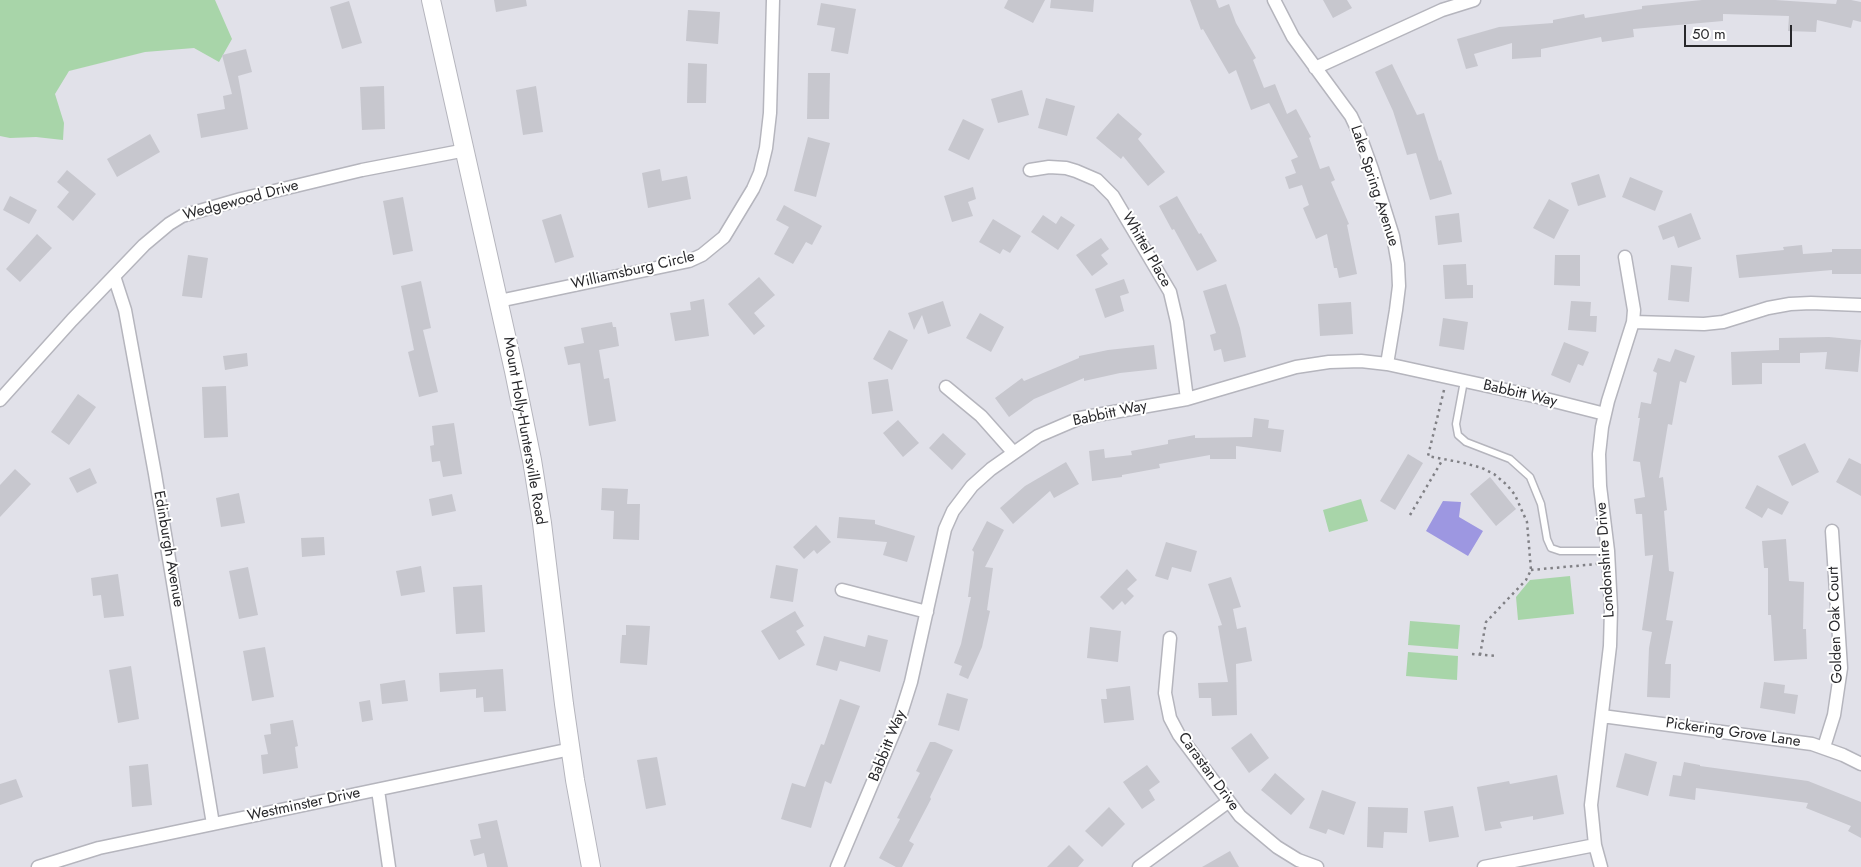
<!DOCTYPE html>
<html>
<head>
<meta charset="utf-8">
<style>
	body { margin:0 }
	#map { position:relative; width:1861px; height:867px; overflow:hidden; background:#e1e1e9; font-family:Jost,sans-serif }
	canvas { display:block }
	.scale { position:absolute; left:1684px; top:25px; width:108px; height:22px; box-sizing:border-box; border:2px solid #28282b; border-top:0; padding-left:6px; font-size:15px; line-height:18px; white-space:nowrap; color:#28282b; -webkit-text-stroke:4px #fff; paint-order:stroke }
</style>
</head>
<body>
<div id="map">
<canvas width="1861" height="867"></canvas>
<div class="scale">50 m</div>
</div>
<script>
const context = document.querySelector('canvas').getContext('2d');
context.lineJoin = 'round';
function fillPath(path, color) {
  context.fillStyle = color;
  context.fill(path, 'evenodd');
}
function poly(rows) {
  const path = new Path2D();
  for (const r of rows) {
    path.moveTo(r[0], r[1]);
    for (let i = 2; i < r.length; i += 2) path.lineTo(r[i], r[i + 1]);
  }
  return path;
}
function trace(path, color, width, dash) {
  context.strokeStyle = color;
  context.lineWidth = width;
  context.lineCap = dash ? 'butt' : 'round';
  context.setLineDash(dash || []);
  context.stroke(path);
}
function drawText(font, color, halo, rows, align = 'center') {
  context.font = font + ' Jost,sans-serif';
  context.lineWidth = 4;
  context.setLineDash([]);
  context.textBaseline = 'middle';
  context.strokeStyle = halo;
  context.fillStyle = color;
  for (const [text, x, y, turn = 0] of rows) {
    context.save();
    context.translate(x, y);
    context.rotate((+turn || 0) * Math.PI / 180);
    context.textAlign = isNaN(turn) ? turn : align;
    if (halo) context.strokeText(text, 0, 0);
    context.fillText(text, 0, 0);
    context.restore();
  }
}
fillPath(poly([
	[0,0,215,0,232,39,219,62,194,48,145,52,69,71,55,94,64,123,63,140,36,137,10,138,0,136],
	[1361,499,1368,521,1329,532,1323,510],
	[1570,576,1574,614,1518,620,1516,597,1530,580],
	[1410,621,1460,625,1458,649,1408,645],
	[1408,652,1458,656,1457,680,1406,676]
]), '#a8d5a9');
fillPath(poly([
	[1443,501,1461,502,1459,517,1483,531,1468,556,1426,531]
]), '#9d97e1');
fillPath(poly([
	[494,0,526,0,527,6,496,12],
	[1008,0,1045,0,1033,23,1004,8],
	[1051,0,1094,0,1093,12,1050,8],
	[1190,0,1216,0,1219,8,1229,4,1236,23,1256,58,1253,60,1264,88,1275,84,1287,114,1296,109,1311,137,1309,138,1320,169,1329,166,1335,180,1331,182,1349,224,1347,225,1357,274,1339,278,1337,268,1334,268,1327,234,1316,239,1303,208,1309,205,1302,185,1289,189,1285,177,1296,173,1291,160,1298,157,1269,103,1251,110,1236,70,1229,74,1203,29,1201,30],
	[1323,0,1347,0,1352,8,1333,18],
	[1702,0,1775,0,1836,4,1837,0,1851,0,1861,2,1861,22,1853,20,1851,28,1817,20,1816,32,1788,31,1789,16,1723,14,1723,21,1633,29,1634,37,1602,42,1601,37,1541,49,1541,57,1512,59,1512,43,1474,54,1478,66,1466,69,1457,39,1499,27,1553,23,1553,20,1584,14,1585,18,1642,9,1642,6],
	[349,1,362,43,342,49,330,7],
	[821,3,856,9,848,54,831,51,835,28,817,25],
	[688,10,720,12,718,44,686,41],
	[246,49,252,72,238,76,248,129,201,138,197,114,225,109,223,96,232,94,222,55],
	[688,63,707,64,706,103,687,103],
	[1392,64,1417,115,1424,113,1439,161,1441,160,1452,194,1430,200,1416,153,1407,155,1393,111,1375,72],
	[808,73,830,73,829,119,807,119],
	[384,86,385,129,362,130,360,87],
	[536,86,543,132,523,135,516,90],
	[1022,90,1029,115,998,123,991,99],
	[1046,98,1075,106,1067,136,1038,128],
	[1118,113,1142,134,1138,139,1165,172,1148,186,1123,156,1121,159,1096,138],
	[963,119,984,129,969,160,948,150],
	[150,134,160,152,117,177,107,159],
	[808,137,830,143,816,197,794,191],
	[660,169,662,181,687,176,691,199,648,208,642,173],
	[67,170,96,194,73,221,57,207,69,192,57,182],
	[1599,174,1606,197,1578,206,1571,183],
	[1630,177,1663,191,1655,211,1622,197],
	[973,187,976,199,968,202,973,216,952,222,944,196],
	[10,196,37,210,29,224,3,210],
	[1177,196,1199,234,1201,233,1217,261,1197,271,1174,229,1172,230,1159,206],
	[403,197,413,251,393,255,383,201],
	[1549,199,1569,210,1554,239,1533,228],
	[784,205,822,226,812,245,806,242,793,264,774,254,789,227,776,220],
	[1459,213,1462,242,1438,245,1435,216],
	[1691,213,1701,239,1678,248,1674,236,1663,240,1658,226],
	[561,214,574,257,555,263,542,220],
	[1043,215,1056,224,1061,216,1075,225,1058,250,1031,232],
	[993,219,1021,236,1010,253,1003,249,1000,254,979,242],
	[37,234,52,248,20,282,6,269],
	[1101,238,1109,249,1101,255,1108,264,1092,276,1076,255],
	[1802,245,1803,254,1832,252,1832,249,1861,249,1861,274,1832,274,1832,270,1739,278,1736,255,1784,250,1783,247],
	[188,255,208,258,202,298,182,296],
	[1555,255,1580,255,1580,286,1554,285],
	[1466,264,1467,285,1473,285,1473,298,1445,299,1443,265],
	[1671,265,1692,267,1689,302,1668,300],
	[759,277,775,295,754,313,765,326,754,335,728,304],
	[1124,279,1129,293,1120,296,1124,311,1105,318,1095,289],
	[421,281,431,328,423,330,438,392,419,397,408,352,414,350,401,286],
	[1226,284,1240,328,1246,357,1224,362,1221,349,1214,351,1210,335,1216,333,1203,291],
	[704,299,709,336,675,341,670,313,691,310,690,302],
	[943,301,951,326,928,334,922,315,914,330,908,313],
	[1571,301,1591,302,1590,316,1597,316,1596,332,1568,330],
	[1351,302,1353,334,1320,336,1318,304],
	[980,313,1004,327,991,352,966,338],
	[1443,318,1468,322,1464,350,1439,346],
	[612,322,613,327,616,327,619,346,599,350,604,379,609,378,616,421,589,426,580,363,568,365,564,347,584,343,581,328],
	[889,330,908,340,892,370,873,359],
	[1829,337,1861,340,1858,372,1825,369,1827,352,1800,353,1800,363,1762,363,1762,384,1732,385,1731,352,1779,350,1779,338],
	[1564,342,1589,352,1583,366,1578,364,1570,383,1551,375],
	[1154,345,1157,369,1120,373,1084,381,1084,378,1034,399,1009,417,995,398,1022,378,1024,381,1079,358,1079,356,1108,350],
	[1675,349,1695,356,1686,383,1680,381,1672,425,1668,424,1659,478,1663,477,1667,510,1664,511,1669,571,1674,572,1666,620,1673,621,1665,664,1671,664,1670,698,1647,697,1649,648,1652,632,1642,630,1653,555,1645,556,1642,514,1636,514,1634,499,1645,497,1640,462,1633,461,1640,418,1638,418,1641,402,1651,404,1657,373,1653,371,1658,358,1670,362],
	[247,353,248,366,225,370,223,356],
	[888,379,893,411,872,414,868,382],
	[226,386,228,437,204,438,202,387],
	[78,394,96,407,69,445,51,432],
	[1254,418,1269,420,1268,428,1284,430,1281,452,1236,446,1236,459,1210,459,1210,455,1159,464,1160,468,1122,475,1122,477,1092,481,1089,451,1104,449,1105,458,1132,455,1131,451,1168,444,1168,440,1195,435,1195,438,1252,437],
	[898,420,919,443,903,457,883,433],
	[454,423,462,474,443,477,440,461,432,462,430,446,434,445,432,426],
	[943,433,966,454,952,470,929,448],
	[1805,443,1819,472,1792,486,1778,456],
	[1408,454,1423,463,1395,510,1380,501],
	[1849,458,1861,464,1861,496,1836,482],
	[1066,462,1079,484,1054,498,1050,491,1013,524,1000,508,1025,486],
	[90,468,97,483,77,493,69,478],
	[15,469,31,484,0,517,0,485],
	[1490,477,1516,509,1496,526,1470,494],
	[1757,485,1789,502,1782,515,1768,508,1762,518,1745,508],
	[602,488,628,489,627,504,640,504,639,540,613,539,614,511,601,510],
	[239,493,245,523,221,527,216,498],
	[452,494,456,511,432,516,429,499],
	[839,517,875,520,875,524,915,536,907,562,883,555,887,542,837,538],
	[987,521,1004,530,985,567,993,568,987,610,990,611,982,647,968,679,959,675,962,666,954,663,961,644,971,597,968,597,974,552,972,550],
	[816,525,831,542,817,554,814,550,804,559,793,547],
	[324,537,325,555,302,557,301,538],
	[1786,539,1789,581,1804,582,1803,629,1806,629,1807,659,1774,661,1771,615,1768,615,1768,568,1764,568,1762,541],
	[1166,542,1197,551,1191,572,1172,567,1168,580,1155,576],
	[776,565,798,569,793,602,770,598],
	[421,566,425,592,401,596,396,571],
	[248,567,258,615,239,619,229,571],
	[1127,569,1137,580,1127,589,1134,596,1125,605,1122,601,1113,610,1100,597],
	[118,574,124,616,104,618,101,595,93,596,91,578],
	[1231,577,1241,607,1233,609,1237,629,1246,627,1252,661,1236,664,1237,715,1212,716,1211,698,1199,698,1198,683,1228,682,1218,626,1222,625,1208,584],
	[482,585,485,632,456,634,453,587],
	[795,611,804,626,796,631,805,645,779,660,761,631],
	[626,625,650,626,647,665,620,663,622,635,626,635],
	[1090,627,1121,631,1118,662,1087,658],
	[868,635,888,640,880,672,840,661,837,671,816,665,824,636,865,647],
	[265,647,274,697,252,701,243,651],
	[131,666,139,719,118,723,109,670],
	[503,669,506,711,484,712,483,697,476,698,476,689,440,692,439,673],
	[405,680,408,701,382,704,380,684],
	[1764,682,1785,685,1784,693,1798,695,1795,714,1760,708],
	[1130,686,1134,720,1104,723,1101,699,1107,699,1106,689],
	[947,693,968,699,959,731,938,725],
	[840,699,860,706,831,784,825,781,811,828,781,819,792,783,805,787,821,744,824,745],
	[370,700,373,720,362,722,359,702],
	[293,720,298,746,295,747,298,768,263,774,261,755,268,754,264,735,271,734,270,724],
	[1251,733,1269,758,1249,773,1231,748],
	[930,742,935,742,953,750,930,797,931,799,909,841,914,844,902,867,896,867,879,858,900,819,897,818,920,773,916,771],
	[1625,753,1657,762,1648,796,1616,787],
	[657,757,666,805,646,809,637,760],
	[1684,762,1700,765,1700,766,1808,781,1861,802,1861,838,1848,831,1851,826,1806,808,1808,803,1696,788,1695,800,1669,796,1673,775,1681,776],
	[148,764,152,805,132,807,129,766],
	[1147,765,1160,782,1149,790,1155,800,1142,809,1123,782],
	[1275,773,1305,799,1291,815,1261,790],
	[1557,775,1564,814,1533,820,1533,816,1500,822,1502,828,1485,831,1477,787,1509,781,1510,784],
	[16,779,23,797,0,805,0,784],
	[1322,790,1356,802,1344,835,1328,829,1326,834,1309,828],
	[1453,806,1459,837,1429,842,1424,811],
	[1109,807,1125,824,1102,847,1085,831],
	[1368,807,1408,808,1407,833,1384,832,1383,848,1367,847],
	[497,820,508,867,487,867,484,853,474,856,470,840,481,838,478,824],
	[1069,845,1084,860,1078,867,1047,867],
	[1230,851,1239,867,1202,867]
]), '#c7c7ce');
const lane = poly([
	[1464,381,1456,424,1458,435,1466,442,1510,459,1530,477,1541,504,1547,539,1551,548,1560,551,1608,551]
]);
const street = poly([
	[1274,0,1293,37,1351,116,1359,133,1372,169,1393,236,1398,264,1399,286,1396,310,1387,364],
	[1315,68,1442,10,1474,0],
	[1030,170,1049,167,1066,168,1076,171,1097,180,1113,196,1170,292,1177,322,1187,399],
	[114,276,125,310,155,474,213,824],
	[499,301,689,261,702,255,724,237,753,189,760,173,766,148,770,113,773,0],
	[1633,322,1704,324,1723,322,1768,308,1790,304,1811,303,1861,305],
	[946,387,981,416,1013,452],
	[0,400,72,320,144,245,169,224,182,216,241,199,362,170,466,150],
	[842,590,927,612],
	[1170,638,1165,693,1170,718,1179,735,1240,816,1277,847,1298,860,1317,867],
	[1602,716,1812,744,1843,755,1861,764],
	[1824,747,1834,715,1841,668,1832,531],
	[378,790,389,867],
	[38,867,99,848,571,749],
	[837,867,899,720,911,682,945,529,953,511,972,486,991,469,1038,436,1080,418,1187,399,1296,367,1329,362,1361,361,1387,364,1538,397,1605,414],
	[1139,867,1228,802],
	[1484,867,1595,845],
	[1601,867,1595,845,1591,805,1610,646,1611,609,1608,551,1600,486,1599,454,1602,427,1608,401,1633,322,1634,310,1625,257]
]);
const secondary = poly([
	[431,0,514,371,532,460,542,523,564,704,575,780,591,867]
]);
trace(lane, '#b5b5bd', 9);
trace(street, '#b5b5bd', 15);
trace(secondary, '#b5b5bd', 20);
trace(poly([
	[1444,390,1428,456,1464,463,1482,468,1494,474,1507,485,1515,495,1527,522,1531,570,1526,580,1486,622,1480,655],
	[1410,515,1443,459],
	[1531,570,1597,564],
	[1472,654,1496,656]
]), '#808085', 2.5, [2.5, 4]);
trace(lane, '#fff', 6);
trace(street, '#fff', 12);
trace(secondary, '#fff', 18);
drawText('15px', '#28282b', '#fff', [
	["Lake Spring Avenue",1374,186,72],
	["Wedgewood Drive",241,201,-15],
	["Whittel Place",1146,250,60],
	["Williamsburg Circle",633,271,-13],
	["Babbitt Way",1520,394,13],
	["Babbitt Way",1110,414,-12],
	["Mount Holly-Huntersville Road",524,431,80],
	["Edinburgh Avenue",168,549,80],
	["Londonshire Drive",1606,560,-94],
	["Golden Oak Court",1836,625,-92],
	["Pickering Grove Lane",1733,733,8],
	["Babbitt Way",888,746,-68],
	["Carastan Drive",1208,772,54],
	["Westminster Drive",304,805,-12]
]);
</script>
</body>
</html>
